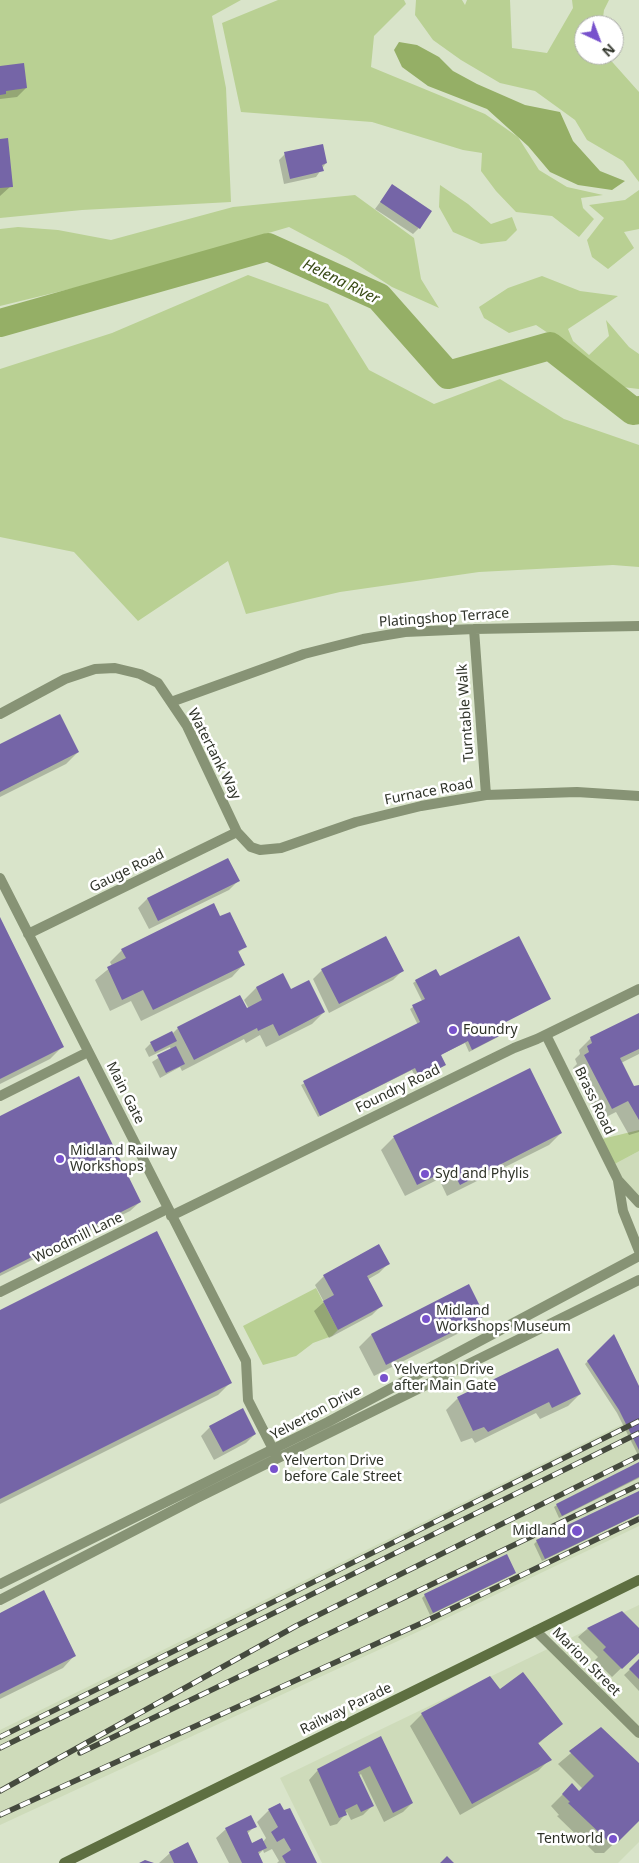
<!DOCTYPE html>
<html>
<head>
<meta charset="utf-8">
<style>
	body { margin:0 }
	#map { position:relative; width:639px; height:1863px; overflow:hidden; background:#d9e4ca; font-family:"Noto Sans",sans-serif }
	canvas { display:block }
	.north { position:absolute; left:574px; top:15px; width:50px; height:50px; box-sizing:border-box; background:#fff; border:1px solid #acada9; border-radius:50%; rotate:137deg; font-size:14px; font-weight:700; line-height:20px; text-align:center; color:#2f3329 }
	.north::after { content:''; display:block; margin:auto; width:18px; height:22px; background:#7852cc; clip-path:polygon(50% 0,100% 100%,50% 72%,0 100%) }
</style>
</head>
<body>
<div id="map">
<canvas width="639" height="1863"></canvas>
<div class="north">N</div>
</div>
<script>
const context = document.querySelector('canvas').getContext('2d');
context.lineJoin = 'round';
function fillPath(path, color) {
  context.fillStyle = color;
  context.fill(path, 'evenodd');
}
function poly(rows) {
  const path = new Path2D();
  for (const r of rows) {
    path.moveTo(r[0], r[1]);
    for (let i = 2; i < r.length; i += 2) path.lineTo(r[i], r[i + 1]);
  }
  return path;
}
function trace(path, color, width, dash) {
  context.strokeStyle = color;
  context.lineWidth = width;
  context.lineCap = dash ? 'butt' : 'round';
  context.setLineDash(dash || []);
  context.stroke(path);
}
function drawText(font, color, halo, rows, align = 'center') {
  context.font = font + ' "Noto Sans",sans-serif';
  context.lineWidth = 5;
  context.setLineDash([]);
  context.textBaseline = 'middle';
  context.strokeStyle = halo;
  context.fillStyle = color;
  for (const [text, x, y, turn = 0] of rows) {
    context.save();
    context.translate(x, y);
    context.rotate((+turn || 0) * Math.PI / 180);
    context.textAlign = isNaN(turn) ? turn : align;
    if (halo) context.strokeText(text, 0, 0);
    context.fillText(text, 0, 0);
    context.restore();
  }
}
fillPath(poly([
	[639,1151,639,1203,611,1166],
	[639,1416,639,1526,426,1628,0,1825,0,1730],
	[639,1605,639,1842,618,1863,322,1863,280,1778]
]), '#cedbba');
fillPath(poly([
	[0,0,241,0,212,16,226,88,231,202,82,210,0,218],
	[278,0,404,0,406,4,374,36,371,67,485,114,518,137,539,170,567,187,603,195,581,198,583,208,594,219,579,237,552,216,516,212,496,191,481,171,482,153,463,150,372,122,241,112,222,23],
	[416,0,462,0,465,5,467,0,510,0,512,48,547,53,573,8,572,0,609,0,604,10,602,25,584,25,584,55,606,55,639,92,639,182,623,161,587,140,575,120,535,91,500,83,461,60,433,40,415,15],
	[440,185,468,204,491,224,512,217,517,230,506,241,481,244,453,232,439,207],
	[639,190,639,229,624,232,634,248,608,269,592,257,587,240,604,218,589,205,625,200],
	[355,195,414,238,421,279,439,308,392,287,347,258,289,227,107,280,0,306,0,229,18,227,58,230,111,240,233,207],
	[248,275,328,304,369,370,434,404,500,379,564,419,639,445,639,567,613,565,479,572,340,592,246,614,228,561,138,621,74,552,0,537,0,369,112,333],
	[542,276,580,291,618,296,568,329,573,341,589,355,609,336,606,320,629,347,639,354,639,389,622,387,602,372,580,363,557,339,536,325,509,333,484,318,479,307,508,288],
	[639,1130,639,1151,611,1166,598,1140],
	[316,1288,338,1330,332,1336,313,1343,296,1356,263,1365,243,1326]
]), '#b9d093');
fillPath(poly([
	[399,42,417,45,439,57,453,71,477,84,525,105,560,112,573,141,600,171,625,181,612,190,578,185,550,172,528,146,487,109,428,86,402,67,394,50]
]), '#95af66');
fillPath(poly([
	[0,68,26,88,17,97,0,99],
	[0,140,11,186,0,196],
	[285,154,326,163,316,177,284,184,279,160],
	[392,186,419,228,413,234,375,209],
	[0,745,78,752,66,764,0,797],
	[228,859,238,881,229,890,149,929,138,908,147,899],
	[220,918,245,946,238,953,244,964,232,977,141,1021,131,1001,110,1011,95,980,112,966,110,962,122,950],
	[0,920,62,1047,50,1059,0,1084],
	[385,938,402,971,393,980,329,1013,313,979,322,970],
	[282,975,291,991,324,1012,312,1024,266,1047,260,1035,246,1043,244,1039,182,1071,180,1067,160,1078,152,1062,171,1050,170,1047,149,1057,145,1049,151,1043,172,1034,178,1028,246,1010,249,1009,244,1000,256,988],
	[440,978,549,999,497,1026,501,1034,498,1037,469,1052,465,1043,440,1055,445,1065,442,1067,417,1080,412,1070,318,1117,301,1085,418,1025,410,1009,422,1001,413,983,416,981],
	[639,1015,639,1054,621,1063,633,1088,639,1087,639,1132,629,1135,616,1112,600,1120,573,1068,577,1064,575,1059,580,1054,579,1050,591,1038],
	[529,1070,561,1133,549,1145,447,1196,439,1179,405,1196,381,1150,393,1138],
	[0,1117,140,1202,130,1211,0,1276],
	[388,1264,379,1273,367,1280,381,1306,372,1315,329,1338,314,1311,324,1302,315,1285,324,1276],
	[469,1286,483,1315,471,1327,374,1376,359,1347,371,1335],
	[0,1311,230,1383,218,1395,0,1504],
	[613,1336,639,1388,639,1457,617,1413,585,1364],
	[580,1394,568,1406,540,1419,536,1413,475,1443,472,1438,461,1442,446,1410,458,1398],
	[210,1427,255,1434,246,1443,214,1460,201,1436],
	[639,1463,639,1478,559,1518,554,1507,557,1505],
	[639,1492,639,1514,542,1561,534,1544,537,1541],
	[507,1556,514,1573,512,1575,430,1615,422,1598,425,1595],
	[622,1612,639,1630,639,1651,612,1677,595,1660,598,1657,578,1637,587,1629],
	[0,1614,75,1655,63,1668,0,1699],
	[639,1661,639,1691,624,1675],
	[500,1690,561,1724,538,1744,550,1759,538,1771,460,1815,410,1726,422,1714],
	[601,1728,639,1765,639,1819,604,1853,595,1853,557,1816,559,1815,551,1806,572,1785,579,1793,583,1789,558,1764],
	[381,1738,412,1803,403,1812,384,1822,361,1774,358,1776,372,1806,363,1815,351,1820,347,1812,337,1824,330,1826,309,1780,318,1770],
	[269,1810,316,1863,277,1863,279,1861,272,1849,264,1853,263,1850,258,1855,261,1863,229,1863,216,1838,226,1829,251,1817,255,1826,247,1834,252,1844,263,1842,266,1838,257,1822],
	[170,1853,197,1863,159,1863]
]), '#0003');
trace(poly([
	[0,323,268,247,379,297,448,375,550,346,633,411,639,410]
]), '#95af66', 28);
fillPath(poly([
	[24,63,27,88,6,91,6,94,0,95,0,66],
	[8,138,13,187,0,188,0,139],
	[323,144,327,163,322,165,324,171,290,179,284,152],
	[392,184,432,211,420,229,380,202],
	[60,714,79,752,0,792,0,744],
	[228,858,240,881,158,921,147,898],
	[214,903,220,916,230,912,247,947,238,951,245,965,153,1010,143,990,122,1000,107,967,126,958,121,949],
	[0,917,64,1047,0,1079],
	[386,936,404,971,339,1004,321,969],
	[519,936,551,999,498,1026,503,1034,472,1050,468,1041,441,1055,446,1065,420,1078,415,1068,320,1116,303,1081,420,1022,412,1005,425,999,415,980,436,969,440,976],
	[283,973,291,989,309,980,325,1012,279,1036,273,1024,258,1031,257,1028,194,1060,177,1027,240,995,247,1008,262,1000,256,987],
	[639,1013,639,1049,620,1058,634,1086,639,1085,639,1120,628,1101,612,1109,584,1055,589,1052,587,1046,592,1043,590,1037],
	[172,1031,177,1041,155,1052,150,1042],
	[176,1046,185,1064,166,1073,157,1055],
	[530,1068,562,1133,460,1185,451,1168,417,1185,393,1136],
	[79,1076,141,1202,0,1273,0,1116],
	[157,1231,232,1383,0,1499,0,1310],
	[379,1244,390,1264,367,1276,383,1306,338,1330,323,1301,334,1295,323,1275],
	[469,1284,485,1316,386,1365,371,1334],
	[614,1334,639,1386,639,1450,619,1410,587,1361],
	[558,1348,581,1394,552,1408,549,1402,488,1432,484,1427,473,1431,457,1397],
	[243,1408,256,1434,223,1452,209,1426],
	[639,1462,639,1477,562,1516,556,1504],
	[639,1491,639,1514,545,1559,536,1540],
	[507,1554,516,1573,433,1613,424,1594],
	[44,1590,76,1656,0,1694,0,1613],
	[622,1611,639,1628,639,1653,622,1669,603,1650,606,1647,587,1628],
	[639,1659,639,1679,629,1669],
	[523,1672,563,1724,538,1743,552,1760,472,1804,421,1713,490,1676,500,1689],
	[601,1727,639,1763,639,1821,618,1842,608,1841,568,1803,570,1802,562,1794,572,1783,579,1791,594,1776,569,1751],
	[381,1736,413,1803,393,1813,370,1766,358,1772,374,1806,361,1812,357,1804,345,1810,347,1815,339,1818,317,1769],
	[280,1803,284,1810,290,1808,317,1863,286,1863,282,1856,291,1850,284,1838,277,1842,271,1832,278,1827,268,1809],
	[251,1815,257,1827,247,1831,252,1843,262,1838,267,1848,258,1852,263,1863,242,1863,225,1828],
	[188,1842,198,1863,174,1863,169,1852],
	[447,1856,454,1863,440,1863],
	[145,1860,154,1863,139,1863]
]), '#7565a7');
trace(poly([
	[474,629,486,795],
	[171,702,304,654,363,639,405,632,474,629,639,626],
	[0,714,65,679,95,669,115,668,140,674,158,683,187,726,237,832,251,847,260,850,281,848,356,822,421,806,486,795,577,792,639,796],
	[0,878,246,1361,248,1400,276,1455],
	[28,934,237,832],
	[546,1035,618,1180,639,1203],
	[0,1096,88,1052],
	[618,1181,623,1211,639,1251],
	[171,1216,514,1048,537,1039,639,989],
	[0,1292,167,1209],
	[0,1584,328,1422,639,1256],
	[0,1600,197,1498,639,1280],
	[536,1631,639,1733]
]), '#879375', 10);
trace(poly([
	[64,1863,639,1580]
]), '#5e6f41', 10);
const rail = poly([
	[0,1737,639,1421],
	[0,1748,639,1433],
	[80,1753,639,1485],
	[0,1791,296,1626,639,1456],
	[0,1815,424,1622,639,1519]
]);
trace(rail, '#454a3e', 5.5);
trace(rail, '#fff', 4, [11]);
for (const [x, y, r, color] of [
	[453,1030,5,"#7852cc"],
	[60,1159,5,"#7852cc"],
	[425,1174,5,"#7852cc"],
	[426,1319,5,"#7852cc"],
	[384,1378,5,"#7852cc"],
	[274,1469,5,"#7852cc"],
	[577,1531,6,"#7852cc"],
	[613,1839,5,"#7852cc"]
]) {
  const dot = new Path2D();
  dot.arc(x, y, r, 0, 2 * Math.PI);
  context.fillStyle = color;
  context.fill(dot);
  trace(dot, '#fff', 2);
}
drawText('14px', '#2f3329', '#fff', [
	["Platingshop Terrace",444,618,-4],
	["Turntable Walk",466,713,-94],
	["Watertank Way",214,754,63],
	["Furnace Road",429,792,-11],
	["Gauge Road",127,871,-26],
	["Foundry Road",398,1089,-26],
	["Main Gate",125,1093,63],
	["Brass Road",594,1101,64],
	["Woodmill Lane",78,1238,-26],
	["Yelverton Drive",316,1413,-28],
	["Marion Street",586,1662,45],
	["Railway Parade",346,1709,-26]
]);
drawText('14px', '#2f3329', '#fff', [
	["Foundry",463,1030],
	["Midland Railway",70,1151],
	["Workshops",70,1167],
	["Syd and Phylis",435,1174],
	["Midland",436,1311],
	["Workshops Museum",436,1327],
	["Yelverton Drive",394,1370],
	["after Main Gate",394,1386],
	["Yelverton Drive",284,1461],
	["before Cale Street",284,1477],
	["Midland",566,1531,"right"],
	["Tentworld",603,1839,"right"]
], 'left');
drawText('italic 15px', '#394a15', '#fff', [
	["Helena River",341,282,26]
]);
</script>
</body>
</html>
